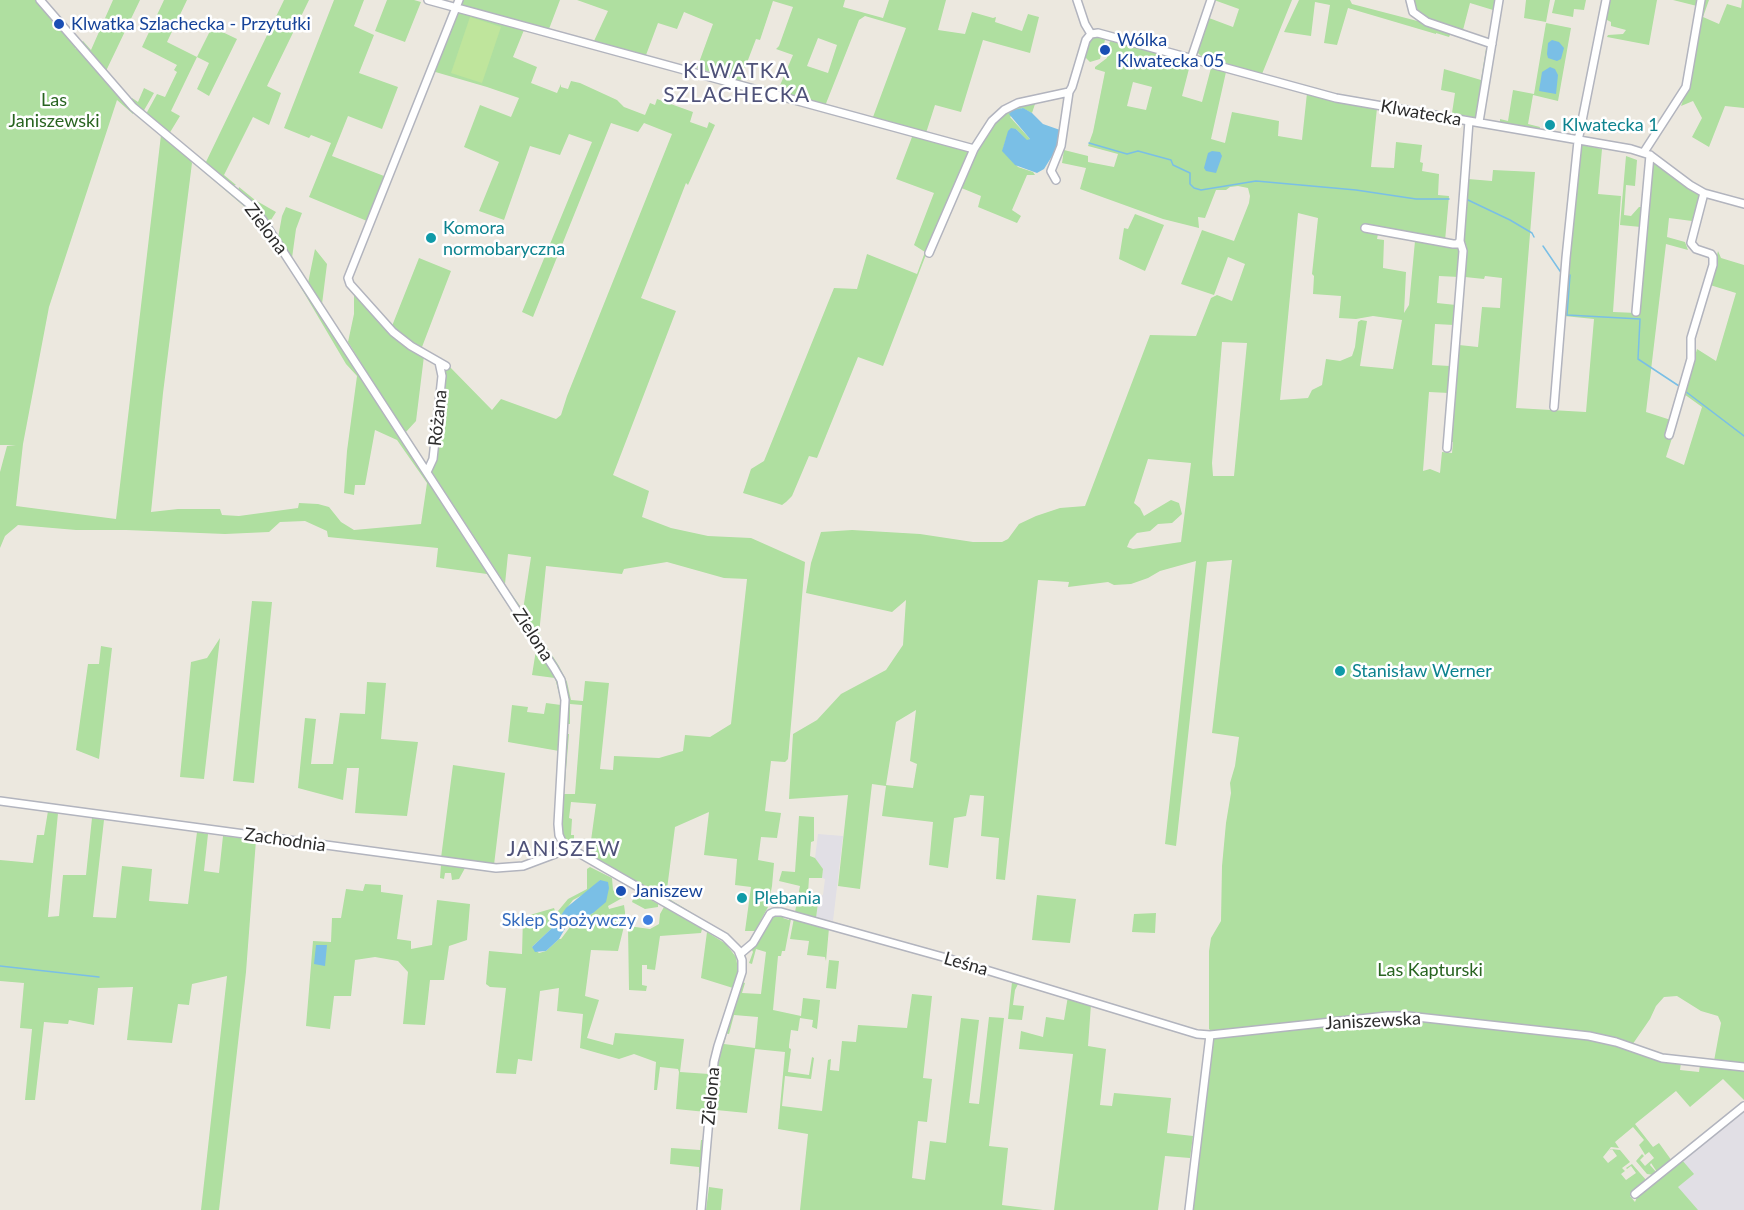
<!DOCTYPE html>
<html>
<head>
<meta charset="utf-8">
<style>
	body { margin:0 }
	canvas { display:block; background:#ece8df }
</style>
</head>
<body>
<canvas width="1744" height="1210"></canvas>
<script>
const context = document.querySelector('canvas').getContext('2d');
context.lineJoin = 'round';
function fillPath(path, color) {
  context.fillStyle = color;
  context.fill(path, 'evenodd');
}
function poly(rows) {
  const path = new Path2D();
  for (const r of rows) {
    path.moveTo(r[0], r[1]);
    for (let i = 2; i < r.length; i += 2) path.lineTo(r[i], r[i + 1]);
  }
  return path;
}
function trace(path, color, width, dash) {
  context.strokeStyle = color;
  context.lineWidth = width;
  context.lineCap = dash ? 'butt' : 'round';
  context.setLineDash(dash || []);
  context.stroke(path);
}
function drawText(font, color, halo, rows, align = 'center') {
  context.font = font + ' Lato,sans-serif';
  context.lineWidth = 5;
  context.setLineDash([]);
  context.textBaseline = 'middle';
  context.strokeStyle = halo;
  context.fillStyle = color;
  for (const [text, x, y, turn = 0] of rows) {
    context.save();
    context.translate(x, y);
    context.rotate((+turn || 0) * Math.PI / 180);
    context.textAlign = isNaN(turn) ? turn : align;
    if (halo) context.strokeText(text, 0, 0);
    context.fillText(text, 0, 0);
    context.restore();
  }
}
fillPath(poly([
	[818,834,843,836,833,921,816,917,819,895,823,895,825,879,822,878,823,869,815,858],
	[1744,1112,1744,1210,1641,1210,1637,1197]
]), '#e1dfe5');
fillPath(poly([
	[0,0,37,0,58,28,63,29,77,45,75,49,78,47,134,112,133,114,117,100,49,307,23,444,16,506,116,519,161,135,252,211,283,254,282,256,268,234,246,208,190,160,192,163,163,393,151,512,178,509,220,509,222,515,239,516,298,508,299,503,318,504,329,507,341,522,354,530,421,524,427,483,397,440,375,430,365,485,355,485,354,495,344,493,347,451,357,376,346,364,284,259,285,258,521,620,519,622,487,574,436,567,438,548,328,537,327,531,305,521,280,522,269,532,225,534,126,530,76,530,18,525,5,536,0,548,0,472,7,446,16,445,0,445],
	[113,0,140,0,106,71,81,43,83,41,91,50],
	[164,0,187,0,167,42,197,57,212,27,237,39,209,96,197,89,209,63,197,57,171,111,180,116,169,134,146,114,157,94,165,97,177,72,174,70,177,65,142,47],
	[284,0,309,0,267,86,281,93,269,125,253,117,224,175,236,185,233,186,205,164],
	[334,0,364,0,354,26,374,35,359,73,398,87,382,129,348,116,332,156,384,176,367,221,309,197,331,143,311,135,309,138,284,128],
	[387,0,414,0,421,2,405,42,375,31],
	[462,0,560,0,549,29,462,7],
	[577,0,845,0,843,7,883,18,889,0,946,0,938,30,965,34,972,12,993,18,996,17,995,22,1022,31,1028,14,1039,17,1030,53,983,40,961,112,935,105,926,133,873,117,906,28,865,16,859,20,825,106,761,88,762,86,778,90,793,55,776,49,779,46,793,7,773,1,760,40,756,39,740,81,697,68,713,24,684,12,677,29,658,23,646,55,594,41,608,11],
	[818,38,837,45,828,73,807,66],
	[1214,0,1292,0,1262,74,1201,56,1197,52,1209,18,1233,27,1239,9],
	[1299,0,1350,0,1352,4,1429,24,1451,33,1449,37,1436,33,1436,34,1348,8,1337,45,1324,43,1330,5,1315,2,1311,36,1284,32],
	[1411,0,1495,0,1493,10,1470,3,1463,30,1453,28,1421,15,1414,7],
	[1526,0,1550,0,1546,22,1524,18],
	[1555,0,1586,0,1584,10,1574,9,1573,17,1552,13],
	[1608,0,1657,0,1649,45,1607,37,1608,35,1623,34,1626,30,1611,26,1611,22,1607,20,1605,16],
	[1673,0,1709,0,1703,17,1719,24,1727,4,1741,8,1742,0,1744,0,1744,108,1725,106,1709,147,1692,137,1702,118,1693,101,1681,106,1686,92,1697,6],
	[459,11,514,25,514,27,524,30,513,57,537,67,531,83,557,93,561,84,561,87,568,89,571,81,580,83,617,100,624,107,645,115,650,103,655,105,657,99,693,112,690,122,707,128,709,122,715,125,688,185,686,183,641,298,676,311,613,475,649,491,642,517,671,528,708,536,751,538,805,562,788,759,785,762,771,761,765,811,781,813,777,838,761,837,758,860,774,863,772,886,768,907,755,931,745,931,751,887,735,885,737,859,704,855,709,812,675,827,666,897,697,916,695,918,589,855,596,804,571,802,569,818,572,819,571,835,574,835,574,845,573,848,562,839,560,826,567,734,569,734,564,794,575,794,582,705,570,704,570,724,568,724,568,698,565,683,540,642,543,641,559,666,567,682,571,700,583,701,585,681,609,683,600,769,613,770,614,756,659,758,683,751,685,735,710,737,731,724,747,579,724,578,667,562,624,569,622,574,546,566,539,634,541,636,538,638,509,593,510,592,523,610,531,557,508,554,505,584,432,472,435,463,445,379,443,369,447,364,492,410,501,399,556,419,561,415,567,396,672,134,644,123,638,132,611,123,533,317,522,312,592,142,569,134,560,155,530,146,504,220,479,211,499,162,464,147,480,105,511,117,519,98,487,87,432,71],
	[1546,23,1571,28,1558,101,1533,95,1528,124,1540,127,1539,131,1507,126,1507,124,1500,122,1500,119,1508,121,1513,90,1534,94],
	[1096,35,1105,38,1105,40,1100,59,1090,62,1084,56,1089,41],
	[1111,40,1191,61,1182,96,1202,102,1211,68,1226,72,1211,139,1225,143,1232,112,1279,121,1278,136,1302,140,1307,93,1377,108,1371,167,1394,168,1396,142,1422,145,1420,162,1423,163,1422,171,1439,174,1438,195,1449,196,1445,241,1360,226,1378,234,1377,239,1384,240,1383,268,1406,272,1404,313,1409,305,1415,241,1454,247,1460,250,1459,277,1439,276,1437,303,1456,305,1454,325,1435,324,1432,365,1450,366,1449,393,1429,392,1423,471,1430,469,1440,473,1442,452,1452,453,1453,442,1451,442,1459,345,1478,347,1482,307,1500,308,1502,278,1485,276,1484,279,1465,277,1467,248,1463,235,1468,179,1492,181,1493,170,1535,172,1516,408,1586,412,1594,319,1564,316,1582,145,1602,149,1598,194,1621,196,1613,312,1637,313,1651,161,1700,194,1692,221,1669,218,1667,237,1685,242,1688,250,1666,244,1646,412,1677,422,1666,457,1684,465,1702,407,1684,394,1697,349,1716,361,1736,293,1710,285,1718,251,1721,258,1744,265,1744,1065,1714,1061,1721,1023,1718,1016,1701,1011,1677,996,1664,997,1656,1006,1650,1019,1630,1048,1681,1063,1680,1070,1699,1072,1700,1065,1744,1071,1744,1100,1723,1079,1690,1107,1676,1091,1635,1124,1653,1147,1659,1143,1672,1161,1657,1172,1651,1163,1650,1165,1657,1173,1654,1175,1647,1174,1636,1161,1642,1154,1644,1156,1640,1160,1645,1166,1654,1158,1649,1152,1645,1155,1644,1153,1639,1145,1644,1140,1633,1127,1615,1142,1619,1148,1611,1147,1603,1157,1608,1163,1617,1156,1612,1149,1608,1151,1611,1149,1620,1150,1630,1162,1622,1168,1625,1171,1621,1174,1626,1180,1636,1173,1631,1166,1627,1169,1626,1168,1632,1164,1647,1181,1630,1196,1635,1202,1637,1197,1682,1160,1694,1174,1678,1187,1698,1210,1191,1210,1211,1044,1211,1031,1209,1029,1209,951,1211,938,1221,921,1222,866,1226,823,1231,793,1230,783,1235,766,1239,737,1212,733,1232,560,1207,562,1176,846,1165,844,1196,561,1160,571,1148,578,1131,584,1114,585,1108,582,1068,587,1069,582,1038,580,1005,880,996,879,999,838,981,836,984,796,970,795,966,816,954,818,948,868,929,865,933,822,882,816,886,786,872,784,860,889,838,886,848,795,789,799,793,734,817,720,841,694,886,670,903,645,906,600,892,612,806,593,811,563,821,532,852,530,920,534,973,542,1002,542,1008,539,1019,524,1036,516,1060,508,1085,506,1150,335,1196,336,1211,298,1217,295,1232,301,1245,264,1228,257,1214,295,1181,284,1202,230,1234,241,1249,203,1250,196,1248,188,1238,186,1230,187,1226,190,1216,190,1205,218,1198,217,1199,228,1163,219,1080,189,1086,168,1062,163,1064,150,1088,156,1088,162,1114,167,1118,154,1088,146,1093,132,1105,72,1095,69,1095,67,1107,58,1110,45,1109,44],
	[1133,82,1152,87,1146,110,1127,106],
	[1298,213,1318,218,1312,274,1314,276,1313,294,1341,296,1339,318,1356,319,1373,316,1402,320,1393,369,1360,366,1367,321,1361,320,1358,322,1355,347,1352,356,1340,361,1326,359,1322,385,1312,390,1308,398,1280,400],
	[1222,342,1247,343,1234,476,1213,476,1212,463],
	[1148,459,1191,463,1181,542,1133,549,1127,547,1130,540,1137,533,1150,531,1158,524,1172,523,1182,514,1179,503,1171,500,1144,516,1140,508,1134,503],
	[916,710,910,761,917,764,913,788,886,785,896,722],
	[1486,49,1489,49,1478,118,1452,113,1455,93,1441,90,1444,69,1481,80],
	[144,88,154,93,143,112,130,99,132,98,138,102],
	[1035,104,1032,113,1022,108,1010,117,1030,139,1027,141,1016,129,1006,139,1003,149,1018,167,1033,172,1035,175,1027,175,1012,210,1021,216,1017,223,978,207,981,196,959,187,973,158,995,123,1005,113,1020,105],
	[915,135,971,151,927,252,883,366,858,357,817,458,809,456,792,496,786,502,782,505,776,503,743,493,751,469,764,461,834,288,857,289,867,254,917,274,925,252,914,245,934,193,896,179,912,137],
	[1626,156,1637,160,1635,186,1626,185,1624,215,1631,216,1639,207,1642,207,1641,227,1620,225],
	[239,187,255,200,276,212,269,223,238,192],
	[286,207,302,213,296,229,292,258,278,238,282,216],
	[1135,214,1164,225,1145,271,1119,259,1124,228,1128,229],
	[315,249,327,264,322,304,308,283],
	[419,258,451,271,422,347,417,346,392,326],
	[354,294,424,356,416,421,405,433,348,342,354,314],
	[252,601,272,602,254,783,233,781],
	[220,638,204,779,180,777,191,662,207,658],
	[101,646,112,648,99,759,76,750,88,664,99,664],
	[538,648,560,685,564,700,561,701,555,678,532,675,536,650],
	[367,682,386,683,381,739,418,742,407,816,355,813,359,768,347,768,343,800,298,788,305,718,316,719,311,764,333,764,340,713,365,714],
	[546,703,561,705,559,751,508,742,512,705,528,707,527,712,544,714],
	[453,765,505,773,494,865,441,858],
	[48,811,58,813,48,917,59,916,63,875,86,875,92,818,104,820,93,917,116,918,122,866,152,869,149,901,188,904,197,832,208,834,204,871,219,873,223,836,256,840,246,972,219,1210,201,1210,227,976,192,984,189,1005,178,1004,172,1043,127,1040,133,987,98,988,94,1025,69,1020,68,1024,44,1022,35,1100,25,1100,32,1029,20,1028,24,983,0,981,0,860,33,863,37,835,44,835],
	[799,816,814,817,814,841,811,842,810,856,815,858,823,869,822,878,809,878,808,893,819,895,816,918,795,912,800,886,779,881,782,871,795,872],
	[441,865,465,868,459,879,452,880,451,873,445,873,444,879,440,878],
	[590,867,612,878,613,890,617,895,624,897,608,906,609,909,624,905,625,912,625,922,618,951,591,950,585,996,599,1000,587,1038,613,1045,615,1033,684,1039,680,1072,709,1074,706,1112,676,1109,679,1072,678,1069,660,1067,657,1090,654,1090,656,1062,634,1054,619,1059,580,1048,583,1014,557,1011,559,988,540,991,532,1061,518,1059,516,1074,496,1073,506,988,490,987,486,984,489,951,522,954,523,917,554,908,555,911,558,911,568,899,587,889,587,869],
	[600,880,593,913,570,927,561,939,559,939,546,951,539,953,532,947,552,928,573,900,588,892],
	[365,884,381,885,381,892,403,895,397,939,411,941,411,949,432,945,437,900,470,904,467,940,449,946,444,980,430,980,425,1025,403,1024,408,972,398,961,375,957,355,960,351,996,334,996,330,1029,306,1026,313,941,331,942,332,918,341,918,346,889,363,891],
	[639,893,658,904,658,907,645,909,632,902,634,896],
	[1037,895,1076,899,1070,943,1032,940],
	[664,907,702,929,701,933,660,936,655,970,647,969,647,965,642,965,642,985,647,986,646,991,629,990,628,926,650,929,659,924,660,914],
	[1156,913,1155,933,1132,932,1134,914],
	[775,915,784,915,783,918,789,920,790,917,791,919,785,951,782,951,781,956,778,956,773,1010,801,1016,803,998,820,1000,817,1029,812,1027,813,1020,800,1018,798,1031,791,1030,789,1045,789,1048,791,1049,788,1072,809,1075,812,1057,814,1058,811,1079,785,1076,782,1106,822,1111,828,1060,831,1059,830,1070,839,1071,842,1041,856,1042,858,1025,907,1028,912,994,932,996,923,1078,932,1079,927,1122,918,1121,912,1178,925,1180,930,1141,946,1143,961,1018,979,1020,969,1103,979,1104,989,1017,1004,1018,989,1146,1008,1148,1002,1205,1043,1210,800,1210,808,1134,778,1129,785,1052,755,1049,747,1113,716,1110,714,1120,711,1120,717,1061,723,1036,726,1037,724,1044,755,1048,758,1017,734,1015,729,1034,724,1033,742,982,745,983,742,993,761,994,766,952,756,949,752,964,749,963,753,952,752,950,766,924],
	[794,918,819,925,820,927,829,928,826,961,825,957,807,955,809,941,790,939],
	[707,932,726,944,736,957,738,970,733,988,701,978],
	[829,960,839,961,836,989,826,988],
	[1012,982,1018,984,1015,990,1013,1005,1024,1006,1022,1020,1008,1019],
	[1068,996,1091,1004,1088,1046,1106,1049,1100,1105,1112,1106,1114,1093,1171,1098,1167,1133,1193,1136,1190,1158,1165,1156,1158,1210,1054,1210,1073,1054,1019,1049,1021,1031,1043,1037,1046,1017,1064,1020],
	[701,1140,704,1140,700,1173,699,1173,699,1167,670,1164,671,1148,700,1150],
	[709,1187,723,1189,721,1210,706,1210]
]), '#afdfa0');
fillPath(poly([
	[470,17,501,27,482,83,451,73]
]), '#bfe59c');
fillPath(poly([
	[1552,40,1559,42,1564,48,1561,59,1557,61,1548,58,1547,54,1548,43],
	[1550,67,1555,69,1558,75,1556,94,1539,91,1542,72],
	[1023,108,1032,113,1043,124,1060,130,1058,145,1054,153,1044,169,1037,173,1015,165,1002,151,1008,131,1011,128,1016,129,1027,140,1030,139,1009,114,1013,110],
	[1212,151,1220,152,1222,156,1216,173,1206,171,1204,168,1208,153],
	[600,880,608,882,609,888,606,902,593,913,570,927,566,927,559,939,546,951,535,952,532,947,552,928,566,908],
	[316,945,327,945,325,966,314,964]
]), '#7abfe6');
trace(poly([
	[1089,143,1127,154,1138,151,1171,160,1173,165,1190,173,1190,184,1194,188,1201,190,1256,181,1356,190,1416,199,1449,199],
	[1468,200,1510,220,1532,233,1534,237],
	[1543,246,1562,274],
	[1566,275,1570,275,1567,315,1640,319,1638,359,1679,386],
	[1685,391,1744,436],
	[0,966,99,977]
]), '#7abfe6', 1.5);
const minor = poly([
	[40,0,133,107,248,203,262,219,554,668,561,680,565,700,558,824,559,835,563,844,725,937,738,950,742,960,742,972,718,1046,714,1062,701,1210],
	[428,0,974,149],
	[1077,0,1085,24,1091,34],
	[1410,0,1413,12,1427,22,1492,44],
	[1091,34,1098,33,1336,98,1631,149,1650,155,1690,185,1704,193,1744,204],
	[1191,59,1211,0],
	[1479,122,1499,0],
	[1644,152,1686,87,1701,0],
	[1056,180,1051,171,1061,146,1069,92],
	[1365,228,1453,244,1457,244,1460,241],
	[929,253,974,149,992,121,1004,110,1018,103,1069,92,1072,87,1086,40,1091,34],
	[1636,312,1650,155],
	[446,366,411,346,393,332,350,284,348,278,459,0],
	[1554,407,1566,258,1578,141,1606,0],
	[1669,435,1691,359,1691,338,1713,265,1713,257,1711,254,1696,249,1691,243,1704,193],
	[1447,448,1463,251,1460,241,1469,121],
	[427,472,433,459,442,376,439,362],
	[0,801,496,868,523,866,555,854,566,847],
	[740,954,753,943,770,914,774,912,781,912,950,959,1197,1034,1210,1035,1387,1016,1408,1016,1589,1036,1616,1042,1662,1058,1744,1067],
	[1635,1194,1744,1106],
	[1189,1210,1210,1035]
]);
trace(minor, '#b2b4be', 10);
trace(minor, '#fff', 7);
for (const [x, y, r, color] of [
	[59,24,6,"#1a4fb4"],
	[1105,50,6,"#1a4fb4"],
	[1550,125,6,"#0f9aa8"],
	[431,238,6,"#0f9aa8"],
	[1340,671,6,"#0f9aa8"],
	[621,891,6,"#1a4fb4"],
	[742,898,6,"#0f9aa8"],
	[648,920,6,"#3f7fe0"]
]) {
  const dot = new Path2D();
  dot.arc(x, y, r, 0, 2 * Math.PI);
  context.fillStyle = color;
  context.fill(dot);
  trace(dot, '#fff', 2);
}
drawText('18px', '#164399', '#fff', [
	["Klwatka Szlachecka - Przytułki",71,24],
	["Wólka",1117,40],
	["Klwatecka 05",1117,61],
	["Janiszew",633,891]
], 'left');
drawText('18px', '#286420', '#fff', [
	["Las",54,100],
	["Janiszewski",54,121],
	["Las Kapturski",1430,970]
]);
drawText('18px', '#2c2c2c', '#fff', [
	["Klwatecka",1421,113,10],
	["Zielona",266,229,53],
	["Różana",438,418,-84],
	["Zielona",533,635,57],
	["Zachodnia",285,840,8],
	["Leśna",966,964,16],
	["Janiszewska",1373,1021,-3],
	["Zielona",711,1096,-85]
]);
drawText('18px', '#0d838f', '#fff', [
	["Klwatecka 1",1562,125],
	["Komora",443,228],
	["normobaryczna",443,249],
	["Stanisław Werner",1352,671],
	["Plebania",754,898]
], 'left');
drawText('18px', '#366cbe', '#fff', [
	["Sklep Spożywczy",636,920]
], 'right');
context.letterSpacing = '1.5px';
drawText('21px', '#4f5279', '#fff', [
	["KLWATKA",737,71],
	["SZLACHECKA",737,95],
	["JANISZEW",564,849]
]);
context.letterSpacing = '0px';
</script>
</body>
</html>
